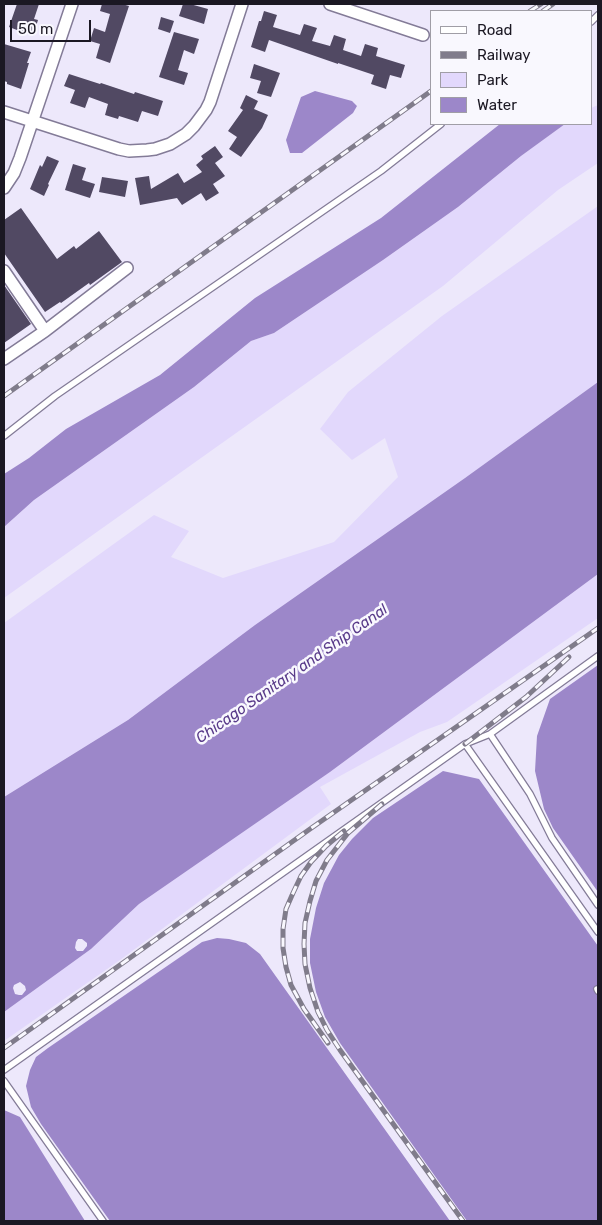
<!DOCTYPE html>
<html>
<head>
<meta charset="utf-8">
<style>
	body { margin:0 }
	#map { position:relative; width:602px; height:1225px; overflow:hidden; background:#ede8fb; font-family:Rubik,sans-serif }
	canvas { display:block }
	.frame { position:absolute; inset:0; border:5px solid #1b1823; pointer-events:none }
	.legend { position:absolute; left:430px; top:10px; width:162px; height:115px; box-sizing:border-box; background:#f9f8fe; border:1px solid #a09ea6; margin:0; padding:6px 9px; list-style:none; font-size:15px; color:#1b1823 }
	.legend li { display:flex; align-items:center; gap:10px; height:25px }
	.legend b { width:25px; border:1px solid #a09ea6 }
	.scale { position:absolute; left:10px; top:20px; width:81px; height:22px; box-sizing:border-box; border:2px solid #1b1823; border-top:0; padding-left:6px; font-size:15px; line-height:18px; white-space:nowrap; color:#1b1823; -webkit-text-stroke:4px #f9f8fe; paint-order:stroke }
</style>
</head>
<body>
<div id="map">
<canvas width="602" height="1225"></canvas>
<div class="frame"></div>
<ul class="legend">
<li><b style="height:6px;background:#fff"></b>Road</li>
<li><b style="height:6px;background:#807c8b"></b>Railway</li>
<li><b style="height:14px;background:#e2d8fc"></b>Park</li>
<li><b style="height:14px;background:#9c87c9"></b>Water</li>
</ul>
<div class="scale">50 m</div>
</div>
<script>
const context = document.querySelector('canvas').getContext('2d');
context.lineJoin = 'round';
function fillPath(path, color) {
  context.fillStyle = color;
  context.fill(path, 'evenodd');
}
function poly(rows) {
  const path = new Path2D();
  for (const r of rows) {
    path.moveTo(r[0], r[1]);
    for (let i = 2; i < r.length; i += 2) path.lineTo(r[i], r[i + 1]);
  }
  return path;
}
function trace(path, color, width, dash) {
  context.strokeStyle = color;
  context.lineWidth = width;
  context.lineCap = dash ? 'butt' : 'round';
  context.setLineDash(dash || []);
  context.stroke(path);
}
function drawText(font, color, halo, rows, align = 'center') {
  context.font = font + ' Rubik,sans-serif';
  context.lineWidth = 5;
  context.setLineDash([]);
  context.textBaseline = 'middle';
  context.strokeStyle = halo;
  context.fillStyle = color;
  for (const [text, x, y, turn = 0] of rows) {
    context.save();
    context.translate(x, y);
    context.rotate((+turn || 0) * Math.PI / 180);
    context.textAlign = isNaN(turn) ? turn : align;
    if (halo) context.strokeText(text, 0, 0);
    context.fillText(text, 0, 0);
    context.restore();
  }
}
fillPath(poly([
	[598,105,598,163,558,190,443,286,4,598,4,527,34,500,194,387,251,341,274,333,383,260,458,207,521,156,565,124,591,124,591,108],
	[598,206,598,382,465,478,255,625,128,720,4,797,4,623,154,515,189,531,171,557,223,578,334,542,398,477,385,438,352,460,320,429,348,392,442,316],
	[598,574,598,618,447,722,420,732,320,787,331,804,120,960,4,1041,4,1012,91,949,139,904,330,772]
]), '#e2d8fc');
fillPath(poly([
	[315,91,352,101,357,106,353,113,302,153,290,153,286,140,301,97],
	[500,124,565,124,521,156,458,207,383,260,274,333,251,341,194,387,34,500,4,527,4,474,29,458,66,429,160,375,255,298,381,218],
	[598,382,598,574,330,772,139,904,91,949,4,1012,4,797,128,720,255,625,465,478],
	[78,939,82,939,87,943,87,946,83,951,77,951,75,948,76,942],
	[20,982,25,986,26,990,22,995,19,995,15,994,13,988,14,985],
	[598,665,598,892,553,828,544,809,535,771,537,736,550,699],
	[443,771,479,779,598,946,598,1221,467,1221,340,1043,325,1017,316,992,310,963,310,939,316,908,324,883,339,855,352,839,373,818],
	[217,938,229,939,246,943,260,954,450,1221,110,1221,41,1124,31,1107,26,1086,30,1070,36,1057,48,1048,202,942],
	[4,1110,20,1117,85,1221,4,1221]
]), '#9c87c9');
fillPath(poly([
	[17,4,39,4,34,19,38,20,33,36,9,27],
	[102,4,122,4,129,6,110,63,96,58,100,44,90,41,94,28,105,32,110,14,100,11],
	[183,4,190,4,208,9,204,24,179,16],
	[264,11,277,15,273,27,300,35,304,24,317,28,312,41,330,46,334,35,346,39,343,50,361,56,365,44,378,48,376,56,405,65,401,78,390,75,386,89,371,84,374,75,338,63,338,64,269,40,265,52,251,47,259,21,261,21],
	[161,17,174,21,170,33,158,29],
	[174,32,199,39,194,54,184,50,178,70,188,73,184,85,159,77],
	[4,44,31,52,27,63,29,63,21,89,7,84,7,82,4,81],
	[254,64,280,73,271,97,257,93,261,81,250,78],
	[69,74,100,84,101,83,134,94,135,92,163,101,158,116,142,111,138,122,119,116,118,119,105,115,108,104,89,97,85,108,70,103,75,90,64,86],
	[246,95,258,101,254,109,268,115,262,128,241,157,229,149,237,137,228,131,243,110,240,108],
	[215,146,223,157,215,163,225,176,213,184,219,193,206,201,201,193,182,205,177,198,140,205,135,178,149,176,151,189,178,173,184,183,202,172,196,165,203,159,201,156],
	[47,156,59,161,48,184,49,185,44,196,30,189,40,165,42,167],
	[73,164,86,168,82,180,95,184,90,198,65,190],
	[102,177,128,181,125,197,99,192],
	[21,208,57,259,74,246,76,249,99,231,122,262,90,285,89,283,61,303,60,302,45,312,4,253,4,220],
	[4,285,31,324,4,343]
]), '#514963');
const service = poly([
	[591,22,598,15],
	[4,436,55,396,381,171,441,124],
	[490,734,530,794,552,838,598,905],
	[465,744,598,932],
	[597,989,598,991],
	[4,1070,465,744,490,734,598,656],
	[4,1081,103,1221]
]);
const minor = poly([
	[330,4,423,35],
	[4,112,119,149,129,151,147,150,155,149,170,144,186,134,194,126,206,110,210,102,242,4],
	[4,188,14,173,20,158,72,4],
	[4,271,45,331,4,359],
	[45,331,127,268]
]);
trace(service, '#837b97', 8);
trace(minor, '#837b97', 14);
trace(service, '#fff', 5.5);
trace(minor, '#fff', 11);
const rail = poly([
	[530,11,541,4],
	[543,11,553,4],
	[4,396,431,91],
	[465,744,526,697,569,657],
	[382,804,348,833,327,860,316,881,310,901,305,923,304,944,305,964,310,988,318,1012,327,1030,340,1050,463,1221],
	[328,1043,304,1009,291,985,286,967,283,948,283,929,286,909,293,893,301,876,311,862,326,846,344,831],
	[4,1048,310,829,598,628]
]);
trace(rail, '#807c8b', 5);
trace(rail, '#f9f8fe', 3, [9]);
drawText('italic 15px', '#593b8a', '#f9f8fe', [
	["Chicago Sanitary and Ship Canal",292,674,-35]
]);
</script>
</body>
</html>
